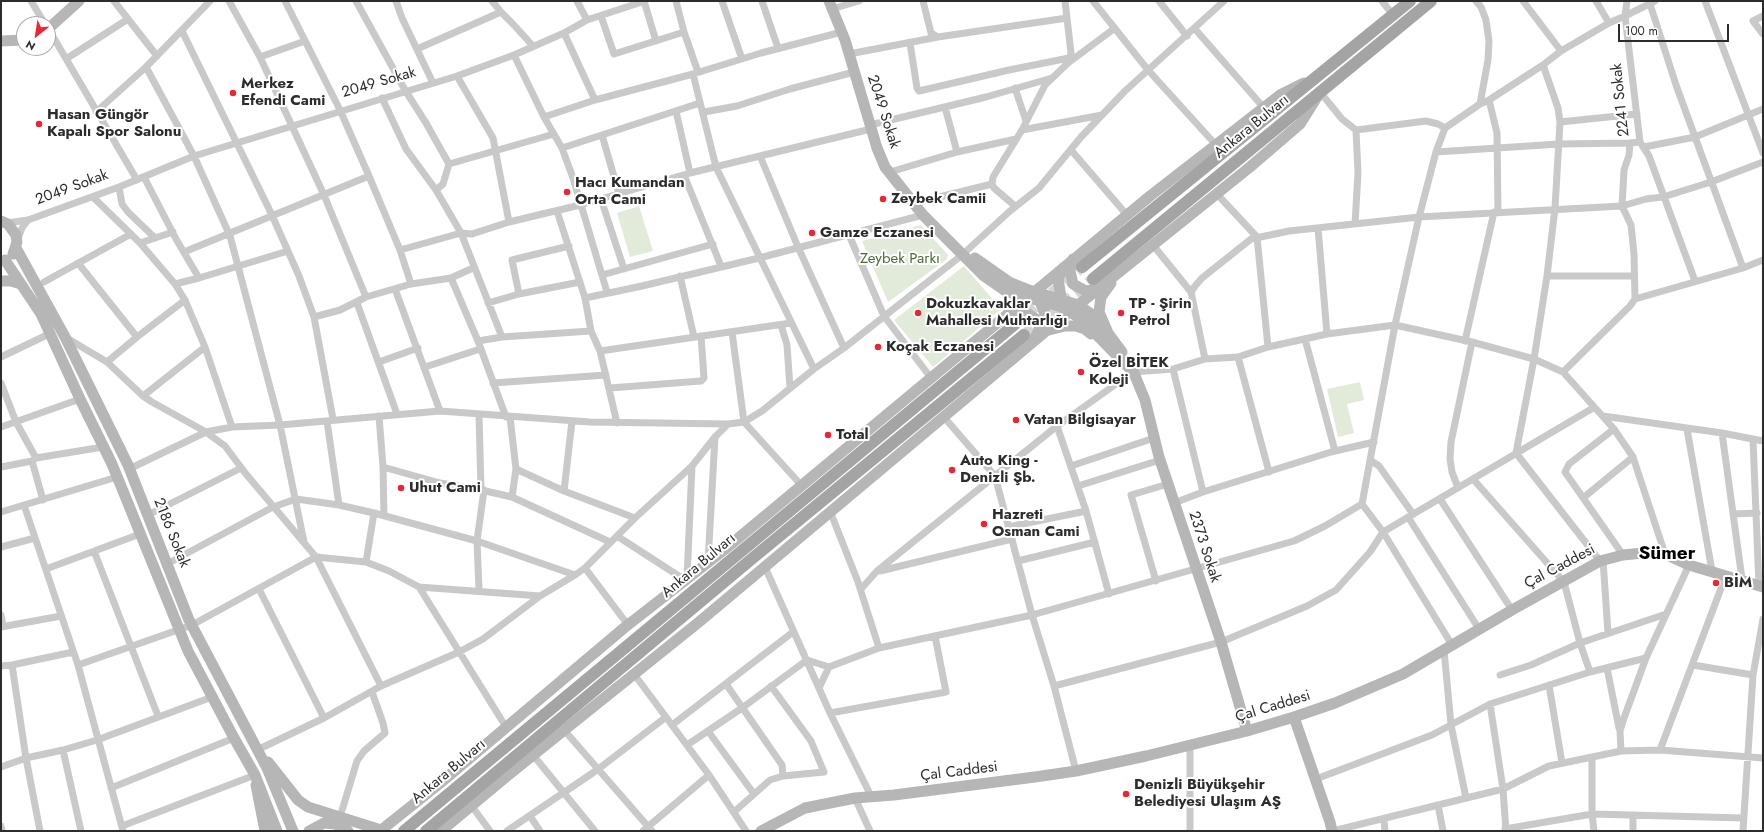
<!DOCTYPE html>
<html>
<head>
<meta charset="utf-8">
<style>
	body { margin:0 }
	#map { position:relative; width:1764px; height:832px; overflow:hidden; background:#fff; font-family:Jost,sans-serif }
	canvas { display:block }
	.frame { position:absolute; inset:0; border:2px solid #2c2c2c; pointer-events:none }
	.north { position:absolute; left:16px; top:16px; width:40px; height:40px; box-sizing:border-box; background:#fff; border:1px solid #ababab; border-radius:50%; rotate:210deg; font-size:11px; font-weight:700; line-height:16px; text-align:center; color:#2c2c2c }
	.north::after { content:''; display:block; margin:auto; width:14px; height:18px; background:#ec2630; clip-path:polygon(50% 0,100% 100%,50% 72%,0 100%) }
	.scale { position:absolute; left:1618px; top:24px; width:111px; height:18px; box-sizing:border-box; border:2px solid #2c2c2c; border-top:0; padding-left:5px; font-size:12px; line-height:14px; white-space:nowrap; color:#2c2c2c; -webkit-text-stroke:3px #fff; paint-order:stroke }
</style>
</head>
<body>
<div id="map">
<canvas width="1764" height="832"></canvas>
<div class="frame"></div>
<div class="north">N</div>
<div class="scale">100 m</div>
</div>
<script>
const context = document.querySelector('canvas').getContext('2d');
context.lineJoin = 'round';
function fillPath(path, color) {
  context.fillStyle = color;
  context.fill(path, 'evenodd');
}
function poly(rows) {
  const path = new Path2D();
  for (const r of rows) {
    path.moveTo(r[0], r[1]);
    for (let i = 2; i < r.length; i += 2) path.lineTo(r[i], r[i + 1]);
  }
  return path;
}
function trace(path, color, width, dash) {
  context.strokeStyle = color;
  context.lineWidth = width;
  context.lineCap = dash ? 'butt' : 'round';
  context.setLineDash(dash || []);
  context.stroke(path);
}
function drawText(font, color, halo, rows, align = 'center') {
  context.font = font + ' Jost,sans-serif';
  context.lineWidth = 4;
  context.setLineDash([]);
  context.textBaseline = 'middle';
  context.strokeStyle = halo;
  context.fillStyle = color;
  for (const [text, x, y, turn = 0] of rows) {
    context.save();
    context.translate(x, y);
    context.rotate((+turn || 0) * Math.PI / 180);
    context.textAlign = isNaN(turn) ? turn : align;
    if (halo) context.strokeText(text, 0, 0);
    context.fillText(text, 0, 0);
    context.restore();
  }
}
fillPath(poly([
	[639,206,653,251,630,257,617,213],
	[921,225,948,255,946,260,888,302,862,241],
	[964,266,1001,309,933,367,894,320],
	[1360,382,1364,400,1347,404,1354,433,1338,437,1327,389]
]), '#e2ebd9');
trace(poly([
	[1014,325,1082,267],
	[1024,335,1093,279]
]), '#d5d5d5', 11, [11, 5.5]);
trace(poly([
	[31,1,45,24],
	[114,1,157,56],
	[229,1,260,57,324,195,366,297],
	[285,1,340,110,369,176,400,250,411,284],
	[356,1,405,90,426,123,449,164,443,184,436,190],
	[396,1,402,18,433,83],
	[492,1,501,12,512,23,533,46],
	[577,1,587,20],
	[644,1,656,41],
	[676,1,684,32,698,72],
	[722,1,742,59],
	[762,1,778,48],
	[923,1,931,33,938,37,1067,18],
	[1093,1,1148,70,1216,145],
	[1159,1,1187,36],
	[1382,1,1393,15],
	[1476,1,1481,7,1486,20,1489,41,1488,60,1480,104],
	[1523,1,1561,51],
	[1596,1,1609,23],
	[1655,1,1625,16,1640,142,1630,143,1629,155,1624,170,1622,206,1646,199,1663,197,1711,182,1763,162],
	[1705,1,1763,153],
	[1650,4,1676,85,1743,268],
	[832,9,859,1],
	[601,16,614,54,684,32],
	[1763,16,1753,21,1763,34],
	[48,28,137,180],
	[1195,29,1264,108],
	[182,31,271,213,299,276,314,317,333,419],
	[564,33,595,100],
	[910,43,917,88,919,91,1009,70,1069,58],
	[417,49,501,12],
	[849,54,938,37],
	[514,55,544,117,562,148,573,178,607,292],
	[260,57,305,41],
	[66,59,128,19],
	[1068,63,1115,28],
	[1543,65,1558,108,1560,122,1555,208,1547,276,1534,359,1516,453,1600,561],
	[146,67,194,156,230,236,280,425,304,542],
	[457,76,493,138,509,222],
	[1015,88,1026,121],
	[1320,92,1342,119,1356,130,1426,121,1438,124,1445,128],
	[382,98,406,149,436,190,461,233,502,337],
	[1489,100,1497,133,1498,212],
	[945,107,957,152],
	[676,111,690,173],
	[96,112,146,67,210,1],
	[704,112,737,106,790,89,854,72],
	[544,117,595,100,693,74],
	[1560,122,1637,114],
	[870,125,986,97,1052,78],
	[1022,130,1102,115],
	[602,135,619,194],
	[1640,142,1649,156,1695,281],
	[1644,147,1695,137,1763,109],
	[562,148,700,103],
	[1071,150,1127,215],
	[1436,152,1559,144,1630,143],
	[760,156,798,247,844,348],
	[449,164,554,134],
	[890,172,957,152,1016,139],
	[684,175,721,266],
	[144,177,176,239,199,278],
	[119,187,122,204,128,212,155,238],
	[1216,193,1257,237,1268,347],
	[93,197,140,243,175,284,185,300,205,347,232,427],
	[601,199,624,269],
	[915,203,992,184],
	[1015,206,994,188,992,184,993,177,1022,130,1045,85,1068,63,1071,53,1065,1],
	[557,211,585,298,591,331,600,351,617,423],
	[7,223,28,220,119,187,194,156,457,76,514,55,564,33,587,20,645,1],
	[1355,224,1358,173,1356,130],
	[1318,228,1327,334],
	[849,235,884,316,931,378],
	[17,241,22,228,28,220],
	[140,243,173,232],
	[1153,245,1191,292],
	[400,250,461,233,472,234,509,222,580,205,690,173,871,129],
	[184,252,369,176],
	[963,254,1010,211,1039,188,1081,137,1125,91,1224,1],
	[78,263,137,337],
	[602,275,713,244],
	[680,276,694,337],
	[1547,276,1634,276],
	[451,278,478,341,506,417],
	[44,282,131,234],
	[175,284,199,278,288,251],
	[395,289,440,411],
	[519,294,512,260,569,246],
	[585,298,642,286,759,258,923,215],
	[1635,299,1743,268,1763,260],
	[357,303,397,414],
	[488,303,519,294,580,282],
	[314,317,340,310,366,297,411,284,451,278,473,268],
	[781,325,787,345,790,388],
	[732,332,744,422,802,486],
	[65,337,107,362,143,396,152,402,206,432,232,427,280,425,440,411,590,422,728,424],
	[1305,339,1335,451],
	[478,341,502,337,591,331],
	[1465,341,1494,212],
	[600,351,791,323],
	[1,357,49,334],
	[1238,357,1269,472],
	[1205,359,1191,292,1195,286,1202,278,1251,239,1289,231,1419,217,1622,206,1631,225,1634,254,1635,299,1630,306,1563,372],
	[107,362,137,337,185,300],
	[379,362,418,348],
	[425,367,480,349],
	[814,369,716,167,693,74,761,53,842,32],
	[1173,369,1203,492],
	[1,383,16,422,36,458],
	[493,383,606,375],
	[610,388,701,381,704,378,701,336],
	[143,396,205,347],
	[479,415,481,490],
	[379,416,383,467,384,515],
	[943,416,995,476,1032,615,1054,686,1076,771],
	[1603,416,1722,433,1763,441],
	[510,417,516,469,512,497],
	[327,421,339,505],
	[1057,426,1086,511,1109,594],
	[1,427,80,399],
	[1614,429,1569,464,1565,472,1623,555],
	[1687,429,1712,571],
	[1722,433,1742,579],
	[1753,440,1759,586],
	[1370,460,1379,466,1413,514],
	[32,461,43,500],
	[1071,466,1154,438],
	[1,467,32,461,36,458,103,447],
	[383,467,440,483,481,490,512,497,610,542],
	[129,469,206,432,225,446,246,474,316,557,381,686],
	[516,469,564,491,635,518],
	[1473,479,1564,582,1580,643,1590,672],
	[1078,486,1160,460],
	[1458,488,1452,472,1450,459,1451,442,1472,342],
	[564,491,572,421],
	[1583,498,1633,457],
	[1440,499,1512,610],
	[1174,503,1203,492,1331,452,1374,442],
	[24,505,78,665,123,831],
	[830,511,858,582,879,648],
	[1,512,117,477],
	[1733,514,1757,513],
	[148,515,241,468],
	[1408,517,1479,629],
	[1008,527,1086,511],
	[617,536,685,580],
	[1,547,35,538],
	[94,551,158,716],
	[1603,560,1608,633],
	[1018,561,1095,542],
	[366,562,374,513],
	[708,562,715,437],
	[167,564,273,507,296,499,339,505,374,513,477,541,575,575],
	[765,567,830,713,872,798],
	[585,568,628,625],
	[46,569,140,534],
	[880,571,1012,539],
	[687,578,692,466],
	[1156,581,1131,495,1168,484],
	[419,587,506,727],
	[259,589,324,718],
	[861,589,877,571,1057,426,1133,372,1173,369,1205,359,1238,357,1268,347,1327,334,1395,325,1472,342,1534,359,1563,372,1614,429,1633,457,1665,554],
	[479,590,477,541,484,490],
	[1,615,3,626],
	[1,627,61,616],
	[1452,645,1383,532,1362,504,1395,325,1419,217,1436,152,1445,128,1480,104,1489,100,1543,65,1561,51,1609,23,1625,16,1627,1],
	[1444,650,1451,725,1466,798],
	[12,665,26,758,40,831],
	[78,665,192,625,316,557,366,562,389,571,419,587,540,596],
	[1693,665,1753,675],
	[1,666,12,665,73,652],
	[1607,668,1619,728],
	[634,674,709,775,746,831],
	[1500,675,1531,665,1580,643,1666,614],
	[726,684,782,765,783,776],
	[1549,685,1562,763],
	[1054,686,1221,642,1307,606,1336,590,1370,552,1383,532,1593,408],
	[819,688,829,667,879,648,1032,615,1294,541,1325,526,1362,504],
	[1490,704,1503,789,1506,831],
	[830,713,946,692,935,636],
	[672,725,793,632],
	[564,730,652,831],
	[708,731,754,794],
	[687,745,742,708,807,660,829,667],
	[63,750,81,831],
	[257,750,324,718,381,686,459,652,483,639,540,596,575,575,585,568,635,518,692,466,715,437,728,424,744,422,762,411,814,369,844,348,962,255],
	[1660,750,1726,575],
	[1621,751,1620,731,1624,718,1646,658,1689,565],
	[533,755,595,831],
	[1592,757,1592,814,1594,831],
	[1,767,26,758,63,750,97,740,212,697],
	[1316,779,1432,735,1490,704,1590,672,1646,658],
	[111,788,234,738],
	[855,798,870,831],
	[471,805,490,831],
	[1438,805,1443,831],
	[734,812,770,780,783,776,824,772,811,741,771,686],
	[1633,815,1633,831],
	[530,816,540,831],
	[340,817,357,761,364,751,385,733,383,723,372,692],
	[1384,820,1385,831],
	[1,826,2,831],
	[122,826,255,775],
	[1505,829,1592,814,1743,818],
	[507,831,597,770,666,717],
	[643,831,709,775],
	[1190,831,1190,745],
	[1333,831,1503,789,1549,766,1621,751,1660,750,1763,758],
	[1743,831,1753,675,1763,619]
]), '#c9c9c9', 7);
trace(poly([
	[829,1,845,40,877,148,885,167,923,215,984,276,1007,292,1062,307,1080,318,1133,372],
	[48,29,79,1],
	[1,41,24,40],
	[1,221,8,224,16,235,17,242,13,254],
	[16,248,65,337,128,465,189,620,267,768,293,831],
	[975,258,1009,282,1029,290,1078,305,1090,313,1101,327],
	[1073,259,1070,271,1073,284,1086,291,1098,289],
	[5,260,41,314,80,399,112,464,188,651,234,738,255,775,277,831],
	[1,281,11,281,21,284],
	[1111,283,1101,297,1099,312,1108,333,1122,352],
	[1038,297,1045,314,1045,325,1042,334],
	[1062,303,1058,279,1063,268],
	[1009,315,1022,312,1027,313,1036,319,1039,323,1039,330,1034,340],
	[1049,330,1065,326,1076,326,1085,329,1091,334],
	[1131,366,1145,400,1159,457,1221,642,1247,731],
	[1294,717,1330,822,1332,831],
	[268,762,298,800,308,807,381,830],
	[256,785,265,831],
	[309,831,324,823,335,824,348,831],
	[380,831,439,784,624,628,724,550,1150,196,1280,95,1304,83],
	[441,831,507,776,699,622,1052,326,1250,167,1300,124,1317,97],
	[761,831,805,808,855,798,894,795,1035,777,1076,771,1146,756,1247,731,1294,717,1335,703,1403,674,1512,610,1600,561,1623,555,1643,553,1665,554,1689,565,1763,587]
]), '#b6b6b6', 11);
trace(poly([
	[1082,267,1410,1],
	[1093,279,1431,1],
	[404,831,1014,325],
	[426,831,754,557,1024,335]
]), '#a4a4a4', 12);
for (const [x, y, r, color] of [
	[233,93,4,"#ec2630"],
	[39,124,4,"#ec2630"],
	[567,192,4,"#ec2630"],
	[883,199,4,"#ec2630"],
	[812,233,4,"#ec2630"],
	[918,313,4,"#ec2630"],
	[1121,313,4,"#ec2630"],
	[878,347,4,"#ec2630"],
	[1081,372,4,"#ec2630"],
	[1016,420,4,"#ec2630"],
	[828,435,4,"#ec2630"],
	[952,470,4,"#ec2630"],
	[401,488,4,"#ec2630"],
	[984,524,4,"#ec2630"],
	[1716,583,4,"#ec2630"],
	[1126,794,4,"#ec2630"]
]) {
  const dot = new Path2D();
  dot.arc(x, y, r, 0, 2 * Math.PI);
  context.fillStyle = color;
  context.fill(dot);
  trace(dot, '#fff', 1.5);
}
drawText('15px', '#2c2c2c', '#fff', [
	["2049 Sokak",379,83,-16],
	["2241 Sokak",1621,100,-96],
	["2049 Sokak",883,112,72],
	["Ankara Bulvarı",1252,127,-39],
	["2049 Sokak",72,188,-20],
	["2186 Sokak",171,533,68],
	["2373 Sokak",1204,547,72],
	["Ankara Bulvarı",699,566,-40],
	["Çal Caddesi",1560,567,-28],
	["Çal Caddesi",1273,707,-17],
	["Ankara Bulvarı",449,772,-40],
	["Çal Caddesi",959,772,-7]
]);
drawText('bold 15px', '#2c2c2c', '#fff', [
	["Merkez",241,84],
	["Efendi Cami",241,101],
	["Hasan Güngör",47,115],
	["Kapalı Spor Salonu",47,132],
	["Hacı Kumandan",575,183],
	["Orta Cami",575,200],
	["Zeybek Camii",891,199],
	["Gamze Eczanesi",820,233],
	["Dokuzkavaklar",926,304],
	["Mahallesi Muhtarlığı",926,321],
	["TP - Şirin",1129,304],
	["Petrol",1129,321],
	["Koçak Eczanesi",886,347],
	["Özel BİTEK",1089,363],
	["Koleji",1089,380],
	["Vatan Bilgisayar",1024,420],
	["Total",836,435],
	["Auto King -",960,461],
	["Denizli Şb.",960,478],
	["Uhut Cami",409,488],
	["Hazreti",992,515],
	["Osman Cami",992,532],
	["BİM",1724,583],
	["Denizli Büyükşehir",1134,785],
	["Belediyesi Ulaşım AŞ",1134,802]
], 'left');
drawText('15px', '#4e6938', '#fff', [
	["Zeybek Parkı",900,259]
]);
drawText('bold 19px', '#000', '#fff', [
	["Sümer",1667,554]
]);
</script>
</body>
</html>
